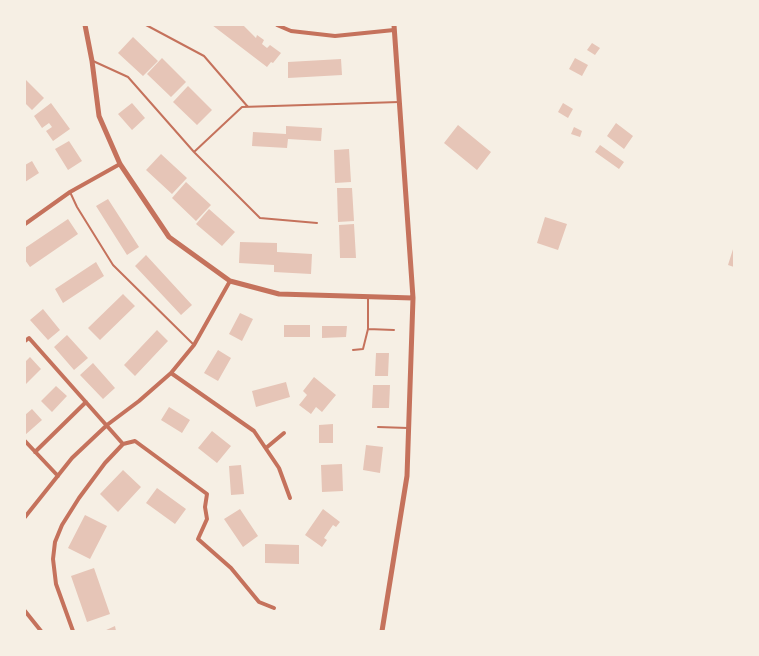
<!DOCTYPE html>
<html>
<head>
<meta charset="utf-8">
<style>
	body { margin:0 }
	#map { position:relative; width:759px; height:656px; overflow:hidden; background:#f6efe4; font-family:Cabin,sans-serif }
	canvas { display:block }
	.frame { position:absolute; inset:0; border:26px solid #f6efe4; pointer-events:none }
</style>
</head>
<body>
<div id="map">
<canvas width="759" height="656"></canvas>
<div class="frame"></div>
</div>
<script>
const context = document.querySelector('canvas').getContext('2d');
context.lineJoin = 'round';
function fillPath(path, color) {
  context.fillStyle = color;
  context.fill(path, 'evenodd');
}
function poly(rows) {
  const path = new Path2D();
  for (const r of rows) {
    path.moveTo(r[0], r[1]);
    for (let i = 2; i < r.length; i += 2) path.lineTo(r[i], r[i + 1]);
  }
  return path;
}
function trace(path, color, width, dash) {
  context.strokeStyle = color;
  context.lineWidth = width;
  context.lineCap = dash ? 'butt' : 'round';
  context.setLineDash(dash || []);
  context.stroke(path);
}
fillPath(poly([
	[212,25,243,25,256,38,257,35,264,40,262,44,267,48,270,45,281,53,273,63,271,62,267,67],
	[133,37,158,61,143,76,118,53],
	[592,43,600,48,595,55,587,50],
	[162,58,186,82,171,97,147,74],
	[575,58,588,65,582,76,569,69],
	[341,59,342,75,288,78,288,62],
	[26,80,44,98,32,110,25,103],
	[188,86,212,110,197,125,173,102],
	[51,103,70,129,53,141,46,131,52,127,49,123,42,128,34,116],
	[132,103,145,118,132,130,118,114],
	[563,103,573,109,568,118,558,112],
	[616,123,633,136,624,149,607,136],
	[458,125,491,152,477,170,444,143],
	[286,126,322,128,321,141,288,139,287,148,252,146,253,132,286,134],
	[574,127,582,131,580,137,571,134],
	[69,141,82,161,68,170,55,149],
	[600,145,624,162,619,169,595,152],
	[349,149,351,182,335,183,334,150],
	[161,154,187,178,172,194,146,170],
	[32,161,39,173,25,182,25,165],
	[186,182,211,205,196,221,172,198],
	[337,188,352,188,354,221,338,222],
	[108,199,139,247,127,255,96,206],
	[209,209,235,232,222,246,196,224],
	[545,217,567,224,558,250,537,243],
	[68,219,78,234,30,267,25,260,25,248],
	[354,224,356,258,340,258,339,225],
	[240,242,277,243,277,252,312,254,311,274,274,272,274,265,239,263],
	[734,246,734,267,728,265],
	[146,255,192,305,181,315,135,266],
	[96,262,104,276,63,303,55,289],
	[123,294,135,306,100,340,88,328],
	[43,309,60,330,48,340,30,320],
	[240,313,253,319,242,341,229,334],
	[284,325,310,325,310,337,284,337],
	[322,326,347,326,346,337,322,338],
	[157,330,168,341,135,376,124,365],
	[67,335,88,358,74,370,54,347],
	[218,350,231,358,218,381,204,373],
	[376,353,389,353,388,376,375,376],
	[30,357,41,369,25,385,25,362],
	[93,363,115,388,103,399,80,375],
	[314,377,336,395,322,412,316,407,311,414,299,405,307,395,303,391],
	[286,382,290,397,256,407,252,391],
	[373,385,390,385,389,408,372,408],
	[56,386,67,396,52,412,41,401],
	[169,407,190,420,182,433,161,420],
	[32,409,42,420,25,435,25,415],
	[333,424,333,443,319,443,319,425],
	[212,431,231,446,217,463,198,448],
	[366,445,383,447,380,473,363,470],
	[342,464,343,491,322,492,321,465],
	[241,465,244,494,231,495,229,466],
	[123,470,141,487,118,512,100,494],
	[157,488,186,509,175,524,146,503],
	[240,509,258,536,243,547,224,519],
	[323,509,340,522,336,527,333,525,324,538,327,540,322,547,305,535],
	[85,515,107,526,90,559,68,548],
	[265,544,299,545,299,564,265,563],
	[94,568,110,614,87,622,71,576],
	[115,626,116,631,104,631]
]), '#e6c5b7');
trace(poly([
	[146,25,204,56,248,107],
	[93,61,128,77,194,152,260,218,317,223],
	[194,152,242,107,399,102],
	[70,192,77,207,113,265,194,345],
	[368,298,368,329,394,330],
	[353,350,363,349,368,329],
	[378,427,408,428]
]), '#c5725c', 2);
trace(poly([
	[277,25,291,31,335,36,394,30],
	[25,224,70,192,120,164],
	[25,341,29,338,123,444,135,441,207,494,205,507,207,519,198,539,231,568,259,602,274,608],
	[171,373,254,431,279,468,290,498],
	[25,441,58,476],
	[266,448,284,433],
	[35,452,86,402],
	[25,517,72,458,107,425,139,401,171,373,194,345,230,281],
	[25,611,41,631],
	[73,631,56,584,53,559,55,542,62,525,79,498,105,463,123,444]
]), '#c5725c', 4);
trace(poly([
	[85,25,92,61,99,116,120,164,169,237,230,281,279,294,413,298],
	[382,631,407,476,413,298,394,25]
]), '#c5725c', 5);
</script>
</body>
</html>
